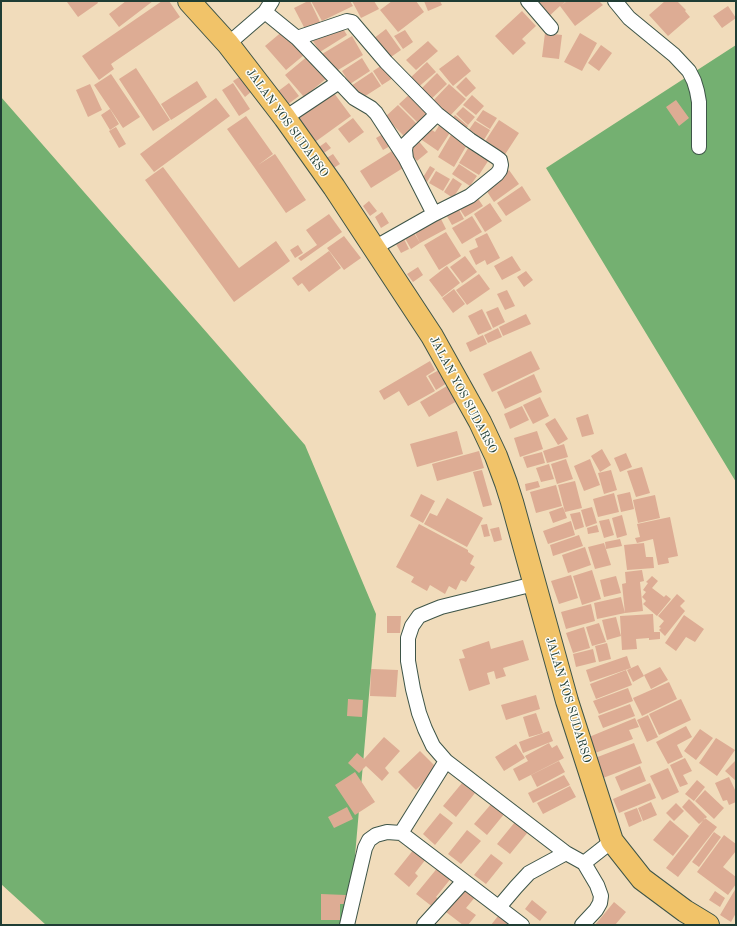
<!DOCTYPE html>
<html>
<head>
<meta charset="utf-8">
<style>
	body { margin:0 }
	#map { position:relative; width:737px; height:926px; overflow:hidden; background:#f1dcbb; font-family:"Old Standard TT",serif }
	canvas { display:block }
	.frame { position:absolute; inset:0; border:2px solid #1f3d34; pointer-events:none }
</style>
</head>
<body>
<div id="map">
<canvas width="737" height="926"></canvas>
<div class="frame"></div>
</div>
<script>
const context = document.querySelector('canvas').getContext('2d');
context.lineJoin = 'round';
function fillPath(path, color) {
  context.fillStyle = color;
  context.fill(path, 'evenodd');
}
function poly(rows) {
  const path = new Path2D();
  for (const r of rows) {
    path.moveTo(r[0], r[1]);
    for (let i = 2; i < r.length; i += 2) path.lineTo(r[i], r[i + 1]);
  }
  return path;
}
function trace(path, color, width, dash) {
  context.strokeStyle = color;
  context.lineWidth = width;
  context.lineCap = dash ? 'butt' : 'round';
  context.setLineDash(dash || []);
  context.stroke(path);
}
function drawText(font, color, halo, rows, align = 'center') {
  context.font = font + ' "Old Standard TT",serif';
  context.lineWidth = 3;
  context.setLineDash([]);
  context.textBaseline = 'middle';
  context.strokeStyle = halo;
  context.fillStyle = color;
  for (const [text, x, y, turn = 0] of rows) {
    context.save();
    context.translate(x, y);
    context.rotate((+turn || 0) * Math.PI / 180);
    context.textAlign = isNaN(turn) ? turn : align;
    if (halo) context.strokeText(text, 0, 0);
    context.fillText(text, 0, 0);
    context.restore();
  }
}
fillPath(poly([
	[736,45,736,482,546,168],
	[1,97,305,445,376,614,349,925,46,925,1,884]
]), '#74b071');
fillPath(poly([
	[68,1,97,1,98,3,78,17,67,2],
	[126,1,153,1,119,27,109,14],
	[162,1,169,1,180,17,111,64,114,69,99,80,82,56],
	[308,1,310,1,320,22,305,29,294,8],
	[311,1,350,1,353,6,322,21],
	[352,1,374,1,379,9,361,18],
	[392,1,416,1,424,12,398,32,380,10],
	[424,1,440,1,442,5,428,11],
	[531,1,566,1,562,5,567,1,599,1,603,5,575,26,560,6,546,19],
	[665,1,677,1,686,10,685,11,690,17,668,36,649,15],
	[728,6,736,18,722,28,713,16],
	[522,11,536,26,522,39,526,43,513,55,495,36],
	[340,24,347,35,320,52,313,41],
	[386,29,401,50,388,59,373,39],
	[284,30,304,55,286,70,265,46],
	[405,30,413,42,403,49,394,36],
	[545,33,562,35,559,59,542,57],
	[580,33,597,43,582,71,564,62],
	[352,36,363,55,333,73,322,54],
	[428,41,438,51,416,70,406,60],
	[601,45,612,53,599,71,588,63],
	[309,55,328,77,304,97,285,75],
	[458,55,471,71,453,86,439,69],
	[362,58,370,71,350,84,342,71],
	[427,62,436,72,416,89,408,80],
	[384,64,393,78,382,85,373,71],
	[136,68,170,120,153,131,119,79],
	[372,72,381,86,359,100,351,86],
	[437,73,447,84,428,102,418,92],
	[111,74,140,117,123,128,94,85],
	[241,76,252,91,245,97,233,81],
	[466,77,476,88,466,97,456,87],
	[197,81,207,97,171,120,161,104],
	[233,83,250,109,239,116,222,90],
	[289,83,299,96,287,105,277,92],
	[90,84,102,110,88,117,76,90],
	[449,84,466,99,447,119,430,104],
	[331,89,351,116,315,142,295,115],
	[411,93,429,112,418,123,399,104],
	[472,95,484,106,476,115,463,105],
	[216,98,230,116,154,172,140,154],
	[676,100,689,118,679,126,666,107],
	[398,105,417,124,404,136,385,117],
	[463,107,475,117,468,125,456,114],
	[110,109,119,124,110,130,101,115],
	[483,110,497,118,490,129,476,120],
	[455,115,468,126,462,133,449,122],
	[246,116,273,154,258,165,275,154,306,200,286,213,254,167,227,129],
	[353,118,364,132,349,143,338,129],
	[499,120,519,133,504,156,484,143],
	[475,121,490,130,482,143,466,134],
	[440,124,451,131,438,151,419,138,427,127,435,132],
	[116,127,126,144,119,148,109,131],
	[452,133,468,143,454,167,438,157],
	[383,134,390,146,383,150,376,138],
	[416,138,428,152,417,161,405,146],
	[326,142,331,148,324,153,319,147],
	[470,145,490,158,479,175,459,163],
	[392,151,403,168,371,188,360,171],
	[333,154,340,164,332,169,325,159],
	[459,164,477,176,470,186,452,174],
	[430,166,435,169,427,182,422,179],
	[163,167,239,268,276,241,290,261,234,302,145,180],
	[509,170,519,184,494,202,484,187],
	[436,171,450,179,443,191,429,183],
	[453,178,462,184,453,198,444,192],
	[522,186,531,200,506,216,497,203],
	[475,194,483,206,465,217,457,205],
	[369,201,377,211,370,216,363,206],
	[490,203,502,221,485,232,474,214],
	[456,204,464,219,452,225,444,211],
	[382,212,389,223,381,228,375,217],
	[438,213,446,229,420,243,414,231],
	[329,214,342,232,301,261,298,258,317,245,306,230],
	[472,216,482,232,462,244,452,228],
	[413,231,420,243,411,249,402,233],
	[446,232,461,256,439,270,424,245],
	[487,233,500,258,487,265,485,260,476,265,469,251,478,247,475,239],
	[344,236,361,258,344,270,327,248],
	[404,239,409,249,401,253,396,244],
	[298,245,303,253,295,258,290,250],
	[329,251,341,268,309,292,302,283,298,286,292,278],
	[465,256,477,272,462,283,450,267],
	[512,256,521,270,502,280,494,266],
	[447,266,460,283,442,297,429,280],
	[418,267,423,275,413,282,407,274],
	[526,271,533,280,524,287,517,277],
	[479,274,490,289,467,305,456,290],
	[454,289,465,304,453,313,442,298],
	[507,290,515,306,505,310,497,294],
	[498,307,505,322,493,328,486,312],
	[482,309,492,329,478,335,468,316],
	[526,314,531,324,503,336,499,327],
	[498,328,502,337,488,343,484,335],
	[483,335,487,344,470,352,466,343],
	[531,351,540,369,492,392,483,374],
	[430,361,435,370,426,376,435,391,408,406,399,391,384,400,379,391],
	[439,370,447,383,436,390,428,376],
	[534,374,542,392,505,409,497,392],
	[447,386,457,401,429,417,420,402],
	[540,397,549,416,533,424,523,405],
	[522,406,529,420,510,429,504,414],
	[588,414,594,434,582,437,576,418],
	[555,418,568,439,558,445,545,424],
	[457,431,463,454,417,467,410,444],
	[537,431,543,449,520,457,514,438],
	[564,444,568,457,547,463,543,451],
	[602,449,611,465,600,472,591,456],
	[479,451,484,468,437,481,432,464],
	[542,452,545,463,527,468,523,457],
	[626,453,632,467,620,472,614,458],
	[566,459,573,479,557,484,551,464],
	[590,459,600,485,584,491,574,466],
	[549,464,554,479,541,482,536,468],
	[642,467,650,493,636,497,627,471],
	[482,470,492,505,483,507,473,472],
	[611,470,617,490,604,494,598,473],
	[538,481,540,487,526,491,525,484],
	[575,481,582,508,565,512,558,485],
	[556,485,562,506,536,513,530,492],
	[630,492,634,509,621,512,617,495],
	[614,493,619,512,598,517,593,499],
	[421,494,435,501,423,523,410,516],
	[655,495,660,518,638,523,633,500],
	[447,498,483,518,467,547,424,524,430,513,437,516],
	[563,507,567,518,553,523,549,512],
	[592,507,597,523,586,527,581,510],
	[580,512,584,527,575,530,570,514],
	[622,515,627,535,617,538,612,518],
	[670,517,678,556,668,558,669,563,658,565,653,539,637,543,635,538,640,537,637,524],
	[609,519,614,535,604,538,599,521],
	[571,521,575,535,548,544,543,531],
	[419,524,468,550,468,552,474,556,470,564,475,567,466,582,461,580,456,590,449,586,445,594,430,585,427,591,411,582,414,577,396,567],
	[487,524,490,536,484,537,481,525],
	[597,525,599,532,588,534,587,528],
	[499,527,502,540,494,542,490,529],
	[579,535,583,546,553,556,550,545],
	[620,539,622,546,606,549,605,542],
	[604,543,611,565,595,569,588,547],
	[644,543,646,557,653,557,654,568,627,570,624,545],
	[585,547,591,565,568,573,562,555],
	[592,570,601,599,582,605,573,576],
	[642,570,644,581,640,582,643,611,625,613,622,584,626,583,625,572],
	[571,575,578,598,559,604,551,581],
	[616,576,621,593,604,597,600,580],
	[652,576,658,581,652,588,664,597,666,595,671,599,657,616,643,604,646,601,642,597,646,592,643,590,648,583,646,582],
	[677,594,685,601,680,606,685,611,665,636,659,630,661,628,659,627,664,621,658,616],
	[621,597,625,613,597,619,594,603],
	[591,604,595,621,566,629,561,612],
	[653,614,654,632,660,632,660,639,649,640,649,638,636,639,637,649,622,650,620,616],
	[684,615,704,629,695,642,686,637,676,651,665,643],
	[387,616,401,616,400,633,387,633],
	[616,617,621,636,607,640,602,620],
	[599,623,606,642,592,646,586,627],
	[584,627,590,648,573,653,566,633],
	[523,640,529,660,503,668,506,676,496,679,494,671,487,673,490,684,469,691,459,659,465,658,462,650,489,641,491,649],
	[607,643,611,659,599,662,595,646],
	[593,649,596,662,576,667,573,654],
	[627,656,631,668,590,682,586,670],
	[638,665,644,676,633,682,627,670],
	[660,667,668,680,651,689,644,675],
	[371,669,398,670,396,697,370,696],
	[626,670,632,685,596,699,590,684],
	[669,682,677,699,642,716,633,698],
	[628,688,633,701,599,714,593,701],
	[536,695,540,709,506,720,501,705],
	[348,699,363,700,362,717,347,716],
	[681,699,691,720,659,735,649,714],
	[630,704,635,716,603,728,598,716],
	[536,713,543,733,529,737,523,717],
	[648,715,658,737,647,742,637,720],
	[635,718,639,727,629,730,633,739,595,753,589,737],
	[686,726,692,737,677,745,683,757,668,764,656,742],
	[700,729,713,738,696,760,684,751],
	[549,731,553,741,523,753,519,742],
	[384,737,400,751,385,768,389,773,382,781,366,766,359,773,348,763,357,753,364,759],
	[716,738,735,750,717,776,699,763],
	[549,743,552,748,557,745,564,758,519,781,513,769,528,761,525,756],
	[634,743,642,763,603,778,595,758],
	[516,744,525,758,504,771,495,757],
	[420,751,437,768,416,790,398,772],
	[685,758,692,771,683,775,688,784,680,787,670,765],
	[736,760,736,781,725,771],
	[559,761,565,772,537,787,531,775],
	[640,766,646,781,621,791,615,777],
	[668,768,679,792,662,800,650,776],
	[355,772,375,802,355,815,335,785],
	[564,775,570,785,533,803,528,793],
	[729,777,736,792,736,802,729,805,727,800,723,801,715,783],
	[697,780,705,787,694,801,685,794],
	[462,783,475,793,456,817,443,806],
	[650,783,656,798,619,813,613,799],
	[570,786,576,797,543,814,537,803],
	[705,790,724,808,714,819,695,801],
	[689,799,707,817,699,824,682,807],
	[651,802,657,815,643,821,638,808],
	[492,803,505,813,487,835,474,824],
	[676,803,684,811,674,821,666,813],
	[347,807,353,819,334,828,328,817],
	[637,808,642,821,629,827,624,813],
	[440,813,453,823,435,845,423,834],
	[705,818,717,827,678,877,666,868],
	[670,820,689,836,673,856,653,840],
	[515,822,528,832,510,854,497,844],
	[467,830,481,841,461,864,448,854],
	[714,832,721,837,699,867,692,862],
	[724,835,736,844,736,851,723,867,736,877,736,884,728,895,697,872],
	[414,849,426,859,415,873,418,876,409,887,394,874],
	[491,854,503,863,486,884,474,875],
	[439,866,452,877,436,897,441,900,434,908,416,894],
	[465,888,476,896,466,908,476,915,468,925,463,925,446,912],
	[736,888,736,913,731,922,720,915],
	[715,891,725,898,720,907,709,900],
	[321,894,346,895,346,904,340,904,340,920,321,920],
	[532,900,547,912,540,921,525,909],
	[614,902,626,912,615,925,595,925],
	[498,916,511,925,491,925]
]), '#ddac94');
const minor = poly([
	[528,1,551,28],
	[615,1,629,18,674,55,689,71,694,81,697,91,699,102,699,147],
	[265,12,297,38,354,98,371,108,376,113,406,159,434,214],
	[297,38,347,21,352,22,386,62,437,114,470,140,496,157,500,160,501,165,500,170,497,174,470,196,434,214,374,248],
	[228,44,265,12,272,1],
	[285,118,339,82],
	[406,159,405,150,406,144,437,114],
	[534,584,441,607,431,611,419,616,412,626,408,638,408,661,413,689,419,713,425,729,433,746,446,761,566,853,584,863,597,885,601,896,600,903,596,910,582,925],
	[401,833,446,761],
	[584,863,612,841],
	[499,907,516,887,529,873,566,853],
	[347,925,365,848,369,840,376,835,387,832,401,833,522,925],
	[424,925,464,881]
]);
const trunk = poly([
	[189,1,228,44,285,118,334,187,432,336,480,422,496,456,506,483,512,502,567,701,612,841,642,879,685,911,708,925]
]);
trace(minor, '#3e5548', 16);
trace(trunk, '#3e5548', 24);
trace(minor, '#fff', 14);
trace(trunk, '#f1c369', 22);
drawText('12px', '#1f3d34', '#fdfcf7', [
	["JALAN YOS SUDARSO",287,123,54],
	["JALAN YOS SUDARSO",463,395,62],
	["JALAN YOS SUDARSO",568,700,73]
]);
</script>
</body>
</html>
